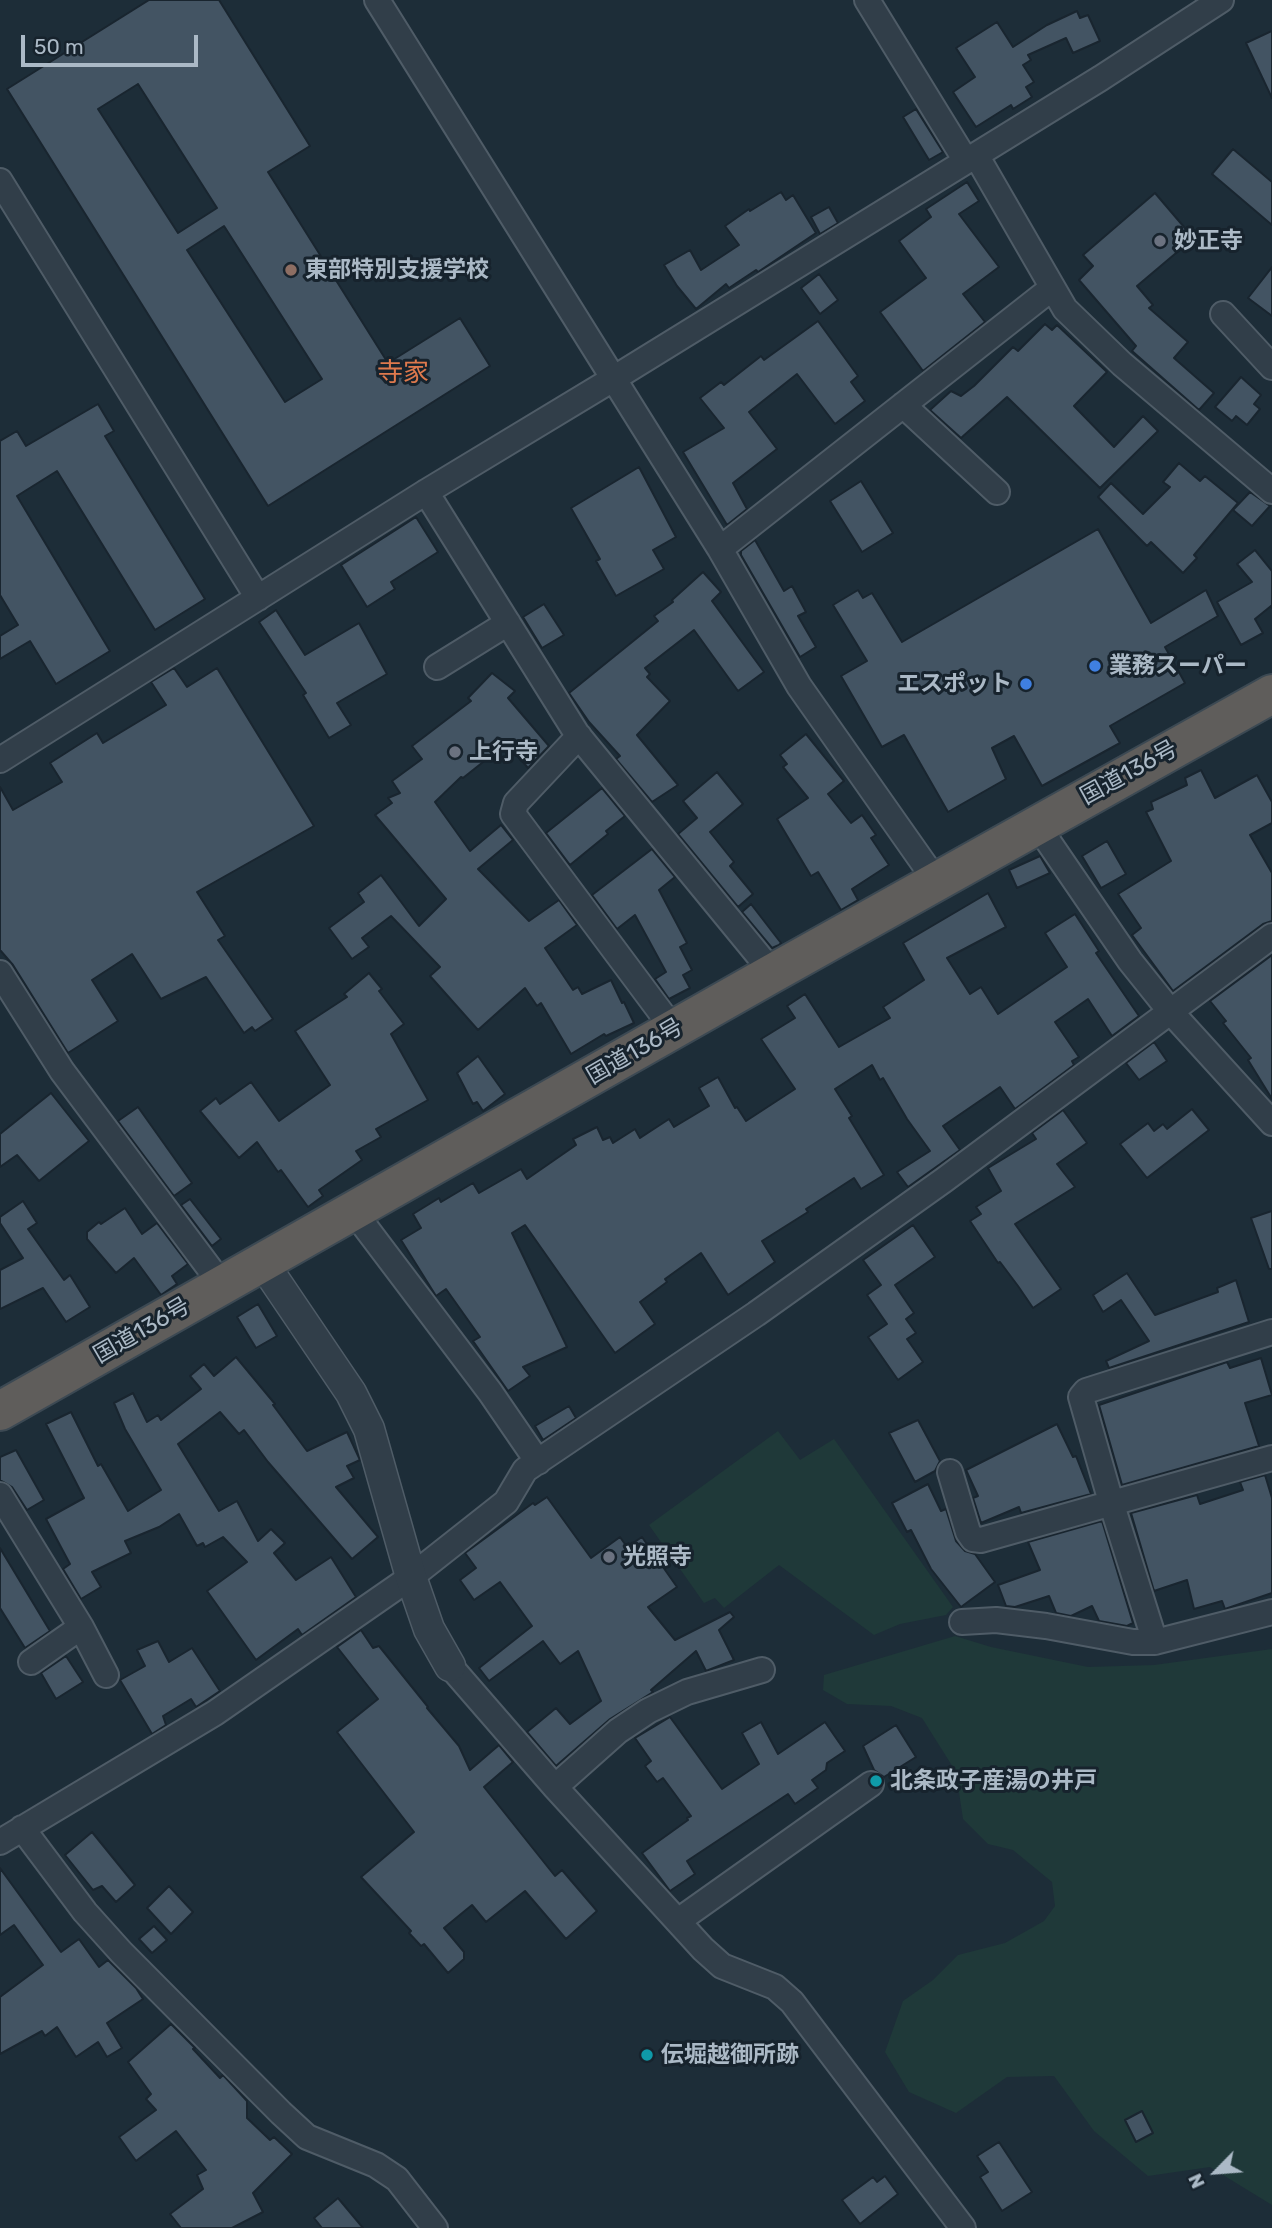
<!DOCTYPE html>
<html>
<head>
<meta charset="utf-8">
<style>
	body { margin:0 }
	#map { position:relative; width:1272px; height:2228px; overflow:hidden; background:#1d2d38; font-family:Rubik,sans-serif }
	canvas { display:block }
	.north { position:absolute; left:1181px; top:2137px; width:70px; height:70px; -webkit-text-stroke:5px #17232d; paint-order:stroke; rotate:245deg; font-size:19px; font-weight:700; line-height:28px; text-align:center; color:#abb9c6 }
	.north::after { content:''; display:block; margin:auto; width:24px; height:32px; background:#abb9c6; clip-path:polygon(50% 0,100% 100%,50% 72%,0 100%) }
	.scale { position:absolute; left:21px; top:35px; width:177px; height:32px; box-sizing:border-box; border:4px solid #abb9c6; border-top:0; padding-left:9px; font-size:21px; line-height:24px; white-space:nowrap; color:#abb9c6; -webkit-text-stroke:5px #17232d; paint-order:stroke }
</style>
</head>
<body>
<div id="map">
<canvas width="1272" height="2228"></canvas>
<div class="north">N</div>
<div class="scale">50 m</div>
</div>
<script>
const context = document.querySelector('canvas').getContext('2d');
context.lineJoin = 'round';
function fillPath(path, color) {
  context.fillStyle = color;
  context.fill(path, 'evenodd');
}
function poly(rows) {
  const path = new Path2D();
  for (const r of rows) {
    path.moveTo(r[0], r[1]);
    for (let i = 2; i < r.length; i += 2) path.lineTo(r[i], r[i + 1]);
  }
  return path;
}
function trace(path, color, width, dash) {
  context.strokeStyle = color;
  context.lineWidth = width;
  context.lineCap = dash ? 'butt' : 'round';
  context.setLineDash(dash || []);
  context.stroke(path);
}
function drawText(font, color, halo, rows, align = 'center') {
  context.font = font + ' Rubik,"Noto Sans JP",sans-serif';
  context.lineWidth = 6;
  context.setLineDash([]);
  context.textBaseline = 'middle';
  context.strokeStyle = halo;
  context.fillStyle = color;
  for (const [text, x, y, turn = 0] of rows) {
    context.save();
    context.translate(x, y);
    context.rotate((+turn || 0) * Math.PI / 180);
    context.textAlign = isNaN(turn) ? turn : align;
    if (halo) context.strokeText(text, 0, 0);
    context.fillText(text, 0, 0);
    context.restore();
  }
}
fillPath(poly([
	[778,1431,800,1460,834,1439,953,1607,946,1615,900,1624,874,1635,779,1565,724,1608,715,1598,704,1603,649,1525],
	[955,1636,991,1647,1088,1667,1154,1665,1272,1649,1272,2205,1210,2167,1148,2176,1094,2131,1054,2076,1007,2077,956,2113,909,2092,885,2052,903,2001,933,1980,958,1955,1005,1943,1044,1921,1055,1906,1052,1882,1013,1850,988,1844,963,1819,956,1772,922,1718,891,1706,847,1704,823,1690,824,1675]
]), '#1f3939');
const building = poly([
	[149,0,219,0,310,146,268,172,388,363,460,318,490,366,268,506,7,89,149,0],
	[138,84,217,208,178,233,98,109,138,84],
	[224,226,322,379,285,402,187,250,224,226],
	[1077,11,1080,18,1088,15,1100,41,1073,53,1066,38,1028,55,1031,60,1023,65,1034,82,1026,87,1032,97,1013,109,1011,105,976,127,953,92,975,77,956,48,997,22,1013,47,1047,25,1077,11],
	[1272,31,1272,98,1246,43,1272,31],
	[916,109,943,152,929,160,903,117,916,109],
	[1233,149,1272,182,1272,225,1212,174,1233,149],
	[967,182,979,201,959,214,999,267,963,294,985,322,923,371,880,312,926,278,899,241,931,217,926,209,967,182],
	[781,192,786,200,793,195,816,233,758,272,756,270,729,288,726,284,696,309,677,286,664,265,690,250,701,270,739,245,725,226,749,209,750,211,781,192],
	[1155,193,1190,234,1178,244,1182,248,1137,286,1153,305,1149,308,1188,342,1174,358,1214,393,1199,410,1132,351,1136,346,1079,280,1093,266,1083,255,1155,193],
	[829,207,838,223,820,234,811,217,829,207],
	[1272,267,1272,316,1248,298,1272,267],
	[819,274,838,300,820,314,801,288,819,274],
	[818,321,858,376,851,382,865,401,835,424,797,374,749,412,777,449,733,483,747,509,727,525,683,452,724,428,700,398,721,382,724,385,761,356,764,360,818,321],
	[1045,324,1052,330,1057,325,1107,372,1074,406,1114,447,1143,416,1158,431,1100,488,1007,397,961,438,930,410,951,391,961,396,974,386,1013,347,1018,351,1045,324],
	[1241,377,1261,395,1254,404,1260,409,1247,425,1236,416,1232,421,1215,407,1241,377],
	[98,404,114,431,105,436,205,599,155,630,57,471,17,496,110,651,56,684,30,641,0,659,0,636,18,625,0,595,0,441,17,431,26,446,98,404],
	[1179,463,1200,481,1205,476,1238,503,1194,555,1197,558,1183,573,1151,542,1147,546,1098,497,1111,483,1143,514,1170,487,1163,482,1179,463],
	[639,467,676,537,653,550,664,569,616,596,596,561,600,559,571,508,639,467],
	[861,481,893,533,862,552,830,501,861,481],
	[1250,492,1270,506,1252,526,1233,510,1250,492],
	[416,517,438,552,391,582,395,589,367,607,341,565,416,517],
	[1098,529,1151,623,1206,590,1218,616,1165,647,1185,683,1110,726,1120,743,1042,786,1014,736,992,748,1006,779,948,812,904,735,882,747,841,676,867,661,833,605,858,590,863,598,872,593,902,642,1098,529],
	[755,540,784,591,792,586,806,612,798,616,816,647,800,657,741,555,741,551,755,540],
	[1255,550,1272,571,1272,608,1271,606,1255,619,1263,633,1241,645,1217,602,1252,582,1237,564,1255,550],
	[703,572,721,592,712,601,764,672,738,691,694,630,645,668,650,674,647,677,670,701,637,735,678,785,652,802,616,759,620,756,589,722,569,693,658,621,654,616,673,602,672,600,703,572],
	[544,604,564,635,542,648,523,617,544,604],
	[276,610,305,655,359,623,387,674,337,703,351,725,329,738,303,695,306,693,259,622,276,610],
	[174,668,187,687,217,668,314,826,197,892,225,936,218,940,273,1019,255,1031,252,1027,244,1033,206,977,161,999,132,954,92,980,118,1021,68,1053,13,965,0,950,0,787,13,810,62,782,50,763,97,733,103,743,166,705,151,682,174,668],
	[492,673,515,691,508,698,549,746,528,768,507,743,463,778,461,777,435,802,470,851,501,825,513,840,478,869,529,921,559,900,577,925,545,948,573,990,578,987,582,994,611,980,622,1003,624,1002,634,1023,606,1036,604,1034,571,1054,541,1003,537,1006,525,988,478,1030,430,976,440,967,391,916,362,938,369,947,352,959,329,928,364,902,358,893,381,875,419,926,446,899,375,815,392,803,388,798,400,793,392,781,422,759,412,746,471,701,468,698,492,673],
	[806,734,844,781,828,794,851,823,862,815,876,835,871,838,889,865,852,889,858,900,841,910,818,872,811,876,777,819,808,798,783,767,787,764,780,755,806,734],
	[1201,770,1215,798,1257,775,1272,802,1272,823,1250,835,1272,873,1272,921,1263,924,1173,991,1132,935,1141,928,1118,894,1171,861,1146,812,1153,809,1151,802,1187,785,1185,778,1201,770],
	[717,772,743,804,710,832,734,862,730,866,753,894,738,907,678,834,697,818,683,801,717,772],
	[602,788,625,816,606,831,608,834,570,865,546,833,602,788],
	[1107,841,1126,874,1101,888,1082,856,1107,841],
	[652,849,675,877,659,890,687,943,680,947,692,970,683,975,690,988,669,999,655,979,666,972,635,915,617,929,592,895,652,849],
	[1040,856,1050,873,1017,888,1009,870,1040,856],
	[988,893,1006,927,947,958,970,994,981,987,998,1014,1067,967,1045,933,1075,914,1099,951,1096,953,1139,1016,1112,1036,1088,999,1055,1022,1079,1057,1072,1061,1074,1065,1015,1109,1000,1087,943,1126,960,1150,908,1187,897,1172,930,1151,907,1119,883,1078,880,1080,872,1065,835,1089,852,1116,849,1118,884,1175,861,1189,854,1178,806,1209,808,1212,762,1241,775,1262,728,1295,701,1253,665,1279,667,1282,640,1302,655,1324,615,1353,525,1225,512,1233,567,1347,523,1367,530,1376,508,1391,473,1341,480,1337,446,1289,436,1296,401,1240,421,1228,413,1214,439,1198,441,1202,473,1183,479,1193,521,1169,527,1179,576,1145,573,1139,597,1127,603,1140,610,1137,613,1143,635,1129,640,1138,669,1119,674,1127,709,1106,699,1088,718,1077,735,1108,737,1107,746,1121,795,1089,761,1039,795,1018,787,1006,805,994,839,1047,890,1018,883,1007,924,980,903,943,988,893],
	[751,904,781,943,779,945,772,948,742,912,751,904],
	[1272,955,1272,1099,1248,1060,1251,1058,1223,1023,1226,1021,1210,1001,1272,955],
	[369,973,382,989,379,991,404,1024,391,1034,428,1100,376,1129,381,1137,356,1151,362,1160,319,1190,323,1196,308,1207,281,1170,278,1172,257,1142,239,1158,200,1111,216,1098,220,1104,251,1082,279,1121,330,1085,295,1031,347,997,344,994,369,973],
	[1154,1042,1167,1061,1139,1080,1126,1063,1154,1042],
	[478,1056,505,1094,483,1111,477,1102,473,1104,457,1073,478,1056],
	[51,1093,89,1141,39,1181,17,1155,0,1167,0,1134,51,1093],
	[138,1107,192,1183,174,1196,118,1121,138,1107],
	[1192,1109,1209,1130,1147,1178,1120,1144,1148,1123,1154,1131,1163,1124,1167,1129,1192,1109],
	[1063,1110,1087,1143,1057,1164,1075,1187,1015,1224,1061,1289,1033,1308,1018,1286,1000,1262,998,1263,970,1221,981,1214,976,1207,1001,1191,988,1168,1036,1139,1032,1133,1063,1110],
	[190,1199,221,1239,212,1246,181,1205,190,1199],
	[23,1201,37,1223,28,1229,64,1280,70,1275,90,1307,66,1322,43,1288,0,1309,0,1270,23,1258,0,1223,0,1217,23,1201],
	[125,1208,142,1234,157,1223,188,1264,172,1276,177,1284,161,1295,134,1258,116,1273,87,1239,87,1232,99,1222,101,1224,125,1208],
	[1272,1211,1272,1269,1269,1269,1251,1218,1272,1211],
	[913,1225,935,1257,895,1285,914,1313,906,1319,916,1333,907,1339,923,1362,898,1380,868,1337,887,1324,867,1295,881,1285,863,1260,913,1225],
	[1127,1273,1155,1315,1218,1292,1217,1288,1236,1280,1249,1322,1109,1368,1106,1361,1149,1341,1121,1300,1103,1312,1093,1295,1127,1273],
	[258,1304,277,1336,256,1348,237,1317,258,1304],
	[236,1357,275,1404,273,1405,307,1451,347,1432,360,1460,347,1466,354,1478,336,1487,378,1537,352,1559,268,1462,244,1430,239,1434,220,1412,178,1444,219,1511,237,1501,258,1541,271,1529,285,1543,274,1553,296,1580,331,1557,356,1597,302,1635,298,1629,256,1660,207,1591,247,1562,223,1537,205,1547,203,1543,197,1546,179,1514,159,1527,125,1541,131,1553,92,1572,101,1587,81,1599,63,1569,70,1564,46,1519,84,1498,46,1424,71,1412,98,1466,101,1464,128,1511,161,1490,125,1429,114,1403,133,1393,147,1422,158,1415,161,1420,201,1389,190,1376,204,1364,214,1376,236,1357],
	[1261,1358,1272,1395,1245,1403,1259,1446,1122,1485,1099,1405,1227,1362,1230,1368,1261,1358],
	[569,1406,576,1418,543,1440,535,1426,569,1406],
	[918,1420,940,1461,935,1471,915,1482,889,1433,918,1420],
	[1057,1424,1073,1457,1076,1456,1091,1494,1021,1513,1019,1507,981,1523,973,1498,978,1496,966,1470,1057,1424],
	[16,1450,44,1500,27,1510,12,1487,0,1480,0,1457,16,1450],
	[1265,1475,1272,1498,1272,1593,1225,1609,1222,1601,1194,1609,1187,1580,1154,1591,1131,1513,1197,1495,1200,1504,1243,1490,1240,1482,1265,1475],
	[928,1484,941,1511,946,1509,956,1541,965,1551,975,1554,995,1582,961,1607,931,1569,911,1530,907,1532,892,1503,928,1484],
	[547,1497,591,1558,620,1537,627,1547,642,1537,677,1587,648,1607,675,1640,730,1612,734,1617,719,1630,734,1660,706,1671,696,1651,651,1690,653,1692,610,1719,556,1766,527,1732,556,1708,570,1724,601,1701,578,1651,560,1664,543,1641,489,1681,479,1668,532,1626,500,1582,474,1600,460,1580,476,1568,465,1553,533,1503,535,1505,547,1497],
	[1102,1521,1133,1623,1127,1626,1099,1621,1092,1606,1071,1616,1056,1613,1049,1596,1015,1607,1006,1606,998,1585,1040,1570,1028,1542,1102,1521],
	[0,1548,50,1631,25,1648,0,1608,0,1548],
	[361,1630,373,1648,379,1646,428,1707,427,1708,459,1746,470,1770,499,1745,513,1762,484,1787,555,1876,562,1870,597,1911,566,1939,525,1891,486,1922,472,1905,444,1928,464,1952,464,1959,448,1973,424,1944,421,1946,409,1933,411,1931,361,1877,414,1832,337,1732,378,1699,337,1647,361,1630],
	[158,1641,169,1662,192,1648,220,1691,196,1707,191,1699,163,1716,166,1725,152,1734,120,1680,145,1666,137,1650,158,1641],
	[66,1656,83,1682,56,1699,41,1673,66,1656],
	[670,1717,722,1789,759,1764,742,1733,761,1722,778,1754,825,1722,845,1751,827,1763,826,1770,812,1780,818,1788,795,1804,788,1794,687,1861,695,1874,670,1891,642,1853,688,1820,687,1818,691,1816,663,1778,657,1782,645,1766,651,1761,635,1738,670,1717],
	[896,1725,916,1757,884,1777,874,1770,863,1746,896,1725],
	[92,1832,135,1885,116,1902,102,1886,93,1890,65,1855,92,1832],
	[0,1868,61,1952,79,1939,99,1967,108,1960,136,1988,143,1999,107,2023,122,2048,107,2057,98,2042,76,2057,57,2027,45,2036,42,2031,0,2054,0,1997,43,1965,14,1925,0,1935,0,1868],
	[169,1886,193,1912,171,1934,147,1908,169,1886],
	[154,1926,167,1940,152,1953,139,1939,154,1926],
	[171,2024,195,2048,193,2049,220,2078,223,2075,247,2101,247,2118,270,2140,274,2137,292,2154,253,2193,263,2212,232,2228,181,2228,170,2214,203,2189,197,2175,206,2170,176,2131,136,2161,119,2137,156,2110,146,2099,151,2094,128,2062,171,2024],
	[1142,2111,1153,2133,1136,2142,1125,2120,1142,2111],
	[999,2142,1032,2192,1002,2211,980,2177,988,2172,977,2156,999,2142],
	[885,2176,898,2194,860,2224,842,2200,873,2177,877,2182,885,2176],
	[338,2198,363,2228,322,2228,314,2218,338,2198]
]);
fillPath(building, '#435463');
trace(building, '#19252f', 2);
const minor = poly([
	[377,0,720,549,799,686,936,881],
	[867,0,966,161],
	[976,155,1065,309,1122,364,1272,491],
	[0,181,258,598],
	[1223,314,1272,367],
	[903,405,997,492],
	[426,492,577,734,773,973],
	[720,549,1052,288],
	[437,667,508,623],
	[579,736,516,803,513,814,674,1030],
	[0,760,426,492,613,379,1101,78,1221,0],
	[1037,825,1130,961,1170,1011,1272,1123],
	[0,973,62,1071,222,1285],
	[354,1212,490,1392,538,1462],
	[950,1472,968,1532,973,1539,981,1540,1272,1458],
	[0,1495,81,1627,106,1675],
	[962,1622,996,1620,1046,1626,1133,1642,1155,1642,1272,1612],
	[1155,1642,1111,1502,1081,1397,1086,1391,1272,1332],
	[31,1662,81,1627],
	[450,1666,555,1787,703,1949,722,1966,775,1987,792,2002,963,2228],
	[555,1787,618,1731,648,1711,687,1692,762,1670],
	[22,1828,85,1912,121,1952,281,2113,307,2137,376,2165,397,2179,435,2228],
	[0,1842,215,1713,411,1577,506,1502,525,1470,756,1314,944,1180,1272,936],
	[678,1921,871,1784]
]);
const tertiary = poly([
	[263,1263,351,1393,369,1429,411,1577,429,1629,450,1666]
]);
const trunk = poly([
	[0,1411,773,973,1272,694]
]);
trace(minor, '#4f5c67', 28);
trace(tertiary, '#4f5c67', 33);
trace(trunk, '#3c4953', 42);
trace(minor, '#313e49', 24);
trace(tertiary, '#313e49', 30);
trace(trunk, '#5f5d5b', 38);
for (const [x, y, r, color] of [
	[1160,241,7,"#6b7280"],
	[291,270,7,"#8d6e63"],
	[1095,666,7,"#3f7fe0"],
	[1026,684,7,"#3f7fe0"],
	[455,752,7,"#6b7280"],
	[609,1557,7,"#6b7280"],
	[876,1781,7,"#0f9aa8"],
	[647,2055,7,"#0f9aa8"]
]) {
  const dot = new Path2D();
  dot.arc(x, y, r, 0, 2 * Math.PI);
  context.fillStyle = color;
  context.fill(dot);
  trace(dot, '#17232d', 2.5);
}
drawText('bold 23px', '#abb9c6', '#17232d', [
	["妙正寺",1174,241],
	["東部特別支援学校",305,270],
	["業務スーパー",1109,666],
	["エスポット",1012,684,"right"],
	["上行寺",469,752],
	["光照寺",623,1557],
	["北条政子産湯の井戸",890,1781],
	["伝堀越御所跡",661,2055]
], 'left');
drawText('23px', '#abb9c6', '#17232d', [
	["国道136号",1129,773,-29],
	["国道136号",635,1052,-30],
	["国道136号",142,1331,-30]
]);
drawText('26px', '#de794d', '#17232d', [
	["寺家",403,373]
]);
</script>
</body>
</html>
